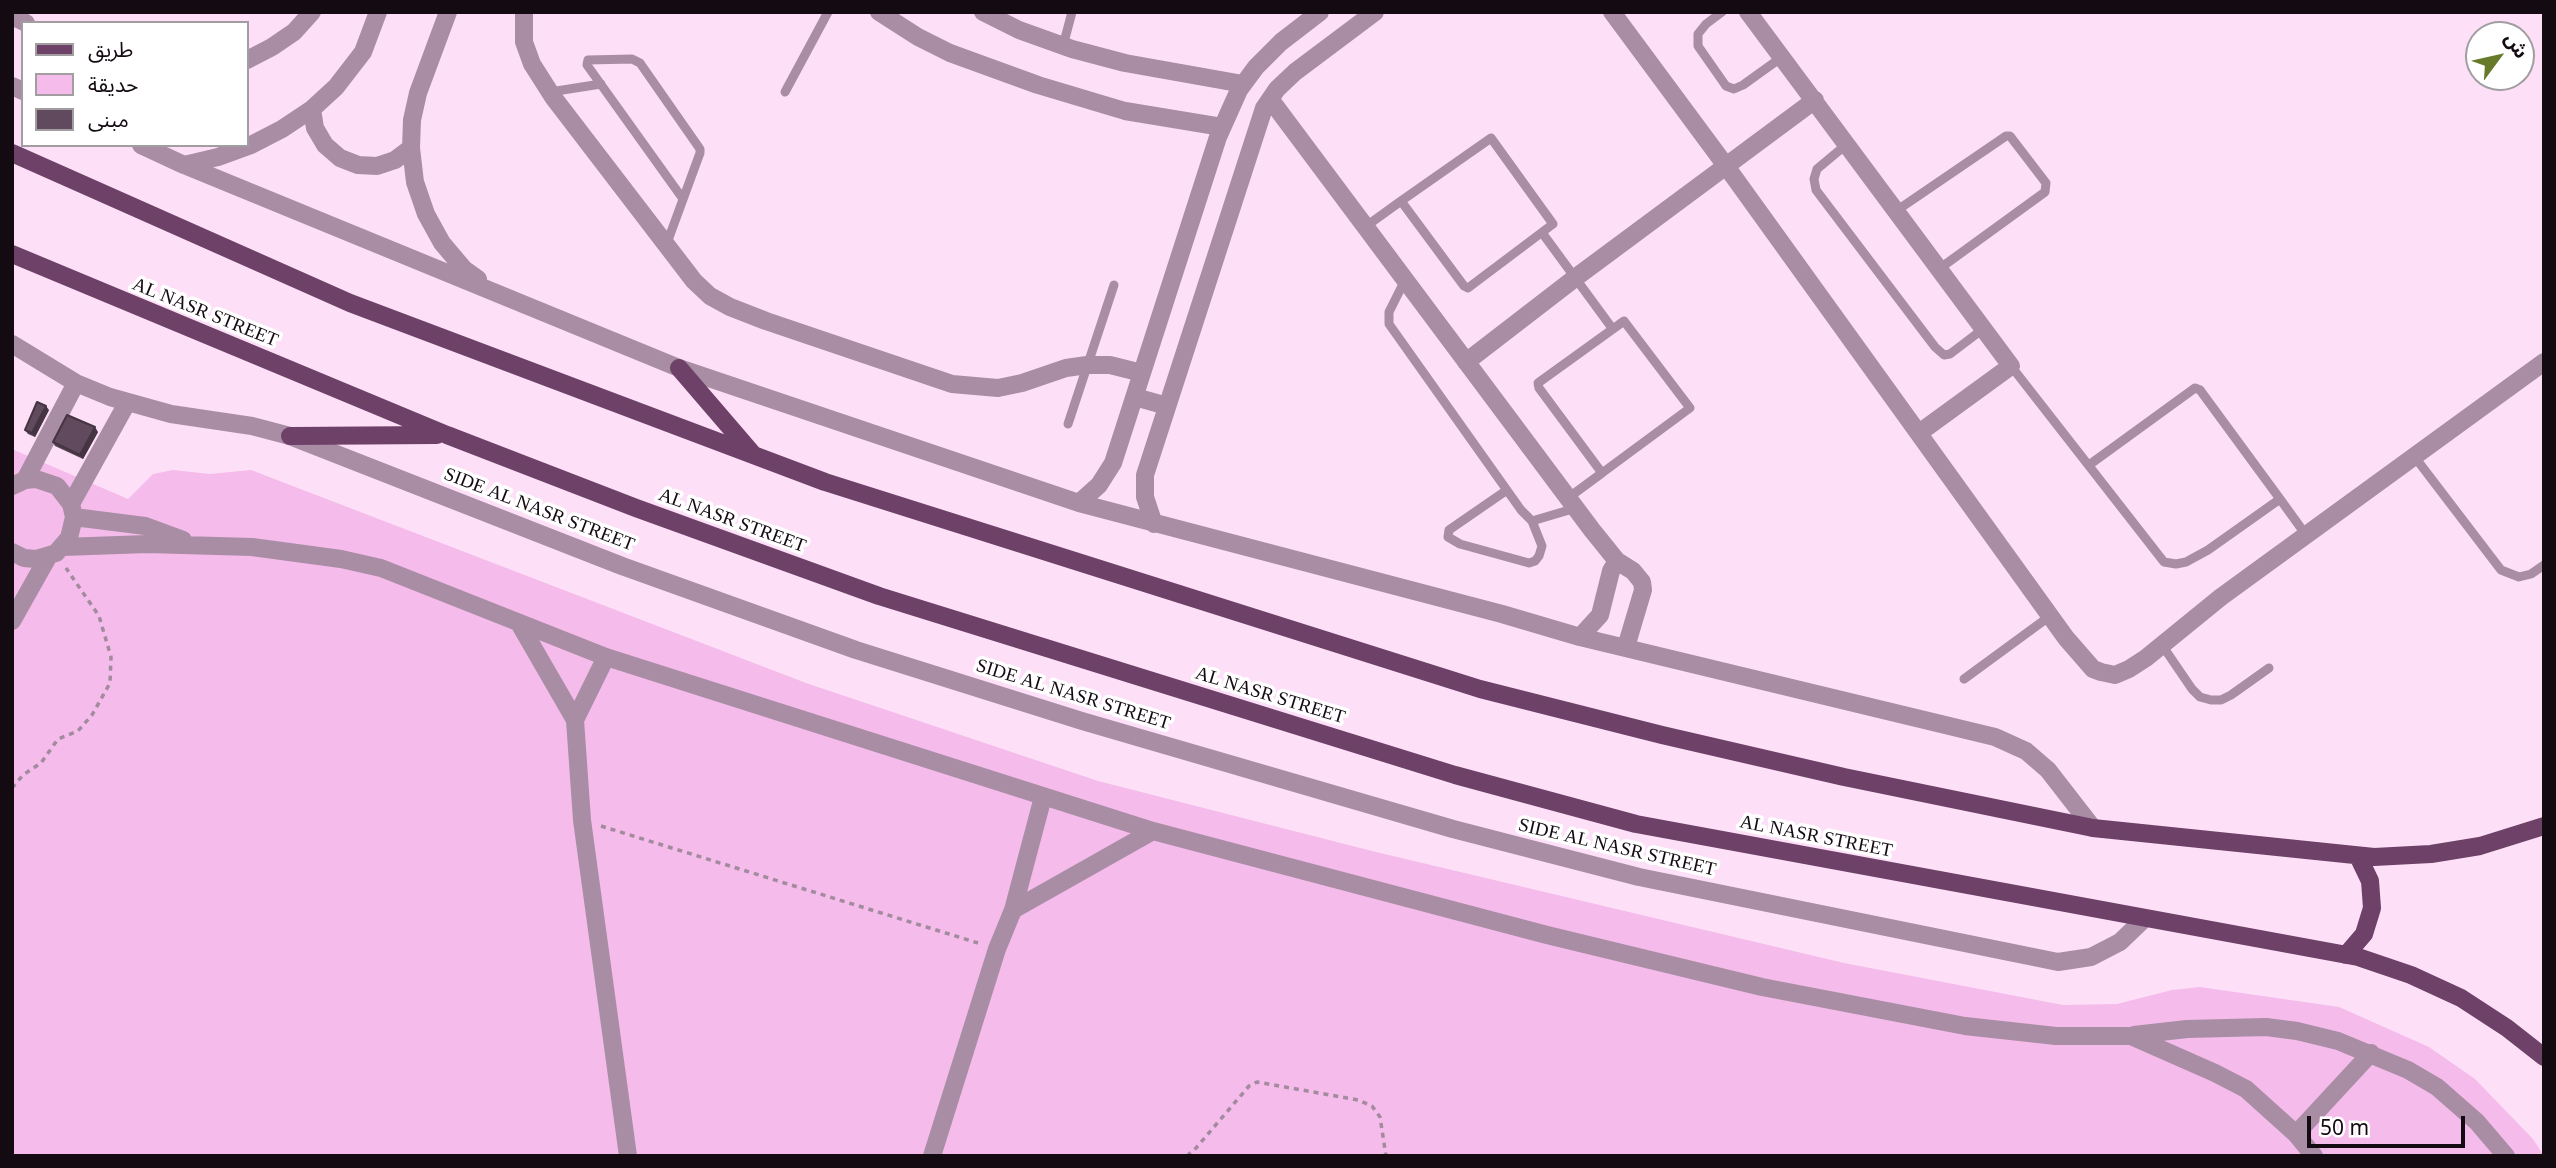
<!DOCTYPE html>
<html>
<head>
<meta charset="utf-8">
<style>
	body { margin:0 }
	#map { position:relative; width:2556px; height:1168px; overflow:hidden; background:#fde0f8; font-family:Georgia,"Noto Sans Arabic",serif }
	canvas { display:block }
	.frame { position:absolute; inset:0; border:14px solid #140a12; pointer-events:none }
	.legend { position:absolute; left:21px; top:21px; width:228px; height:126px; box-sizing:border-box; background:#fff; border:2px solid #a19da0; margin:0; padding:9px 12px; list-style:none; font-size:21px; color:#140a12 }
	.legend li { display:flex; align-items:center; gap:14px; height:35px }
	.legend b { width:35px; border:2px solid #a19da0 }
	.north { position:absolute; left:2465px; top:21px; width:70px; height:70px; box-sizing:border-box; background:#fff; border:2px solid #a19da0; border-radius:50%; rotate:57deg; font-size:19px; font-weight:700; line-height:28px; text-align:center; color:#140a12 }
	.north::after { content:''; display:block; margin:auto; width:24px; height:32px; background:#667a29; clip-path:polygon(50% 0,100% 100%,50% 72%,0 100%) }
	.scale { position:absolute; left:2307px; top:1116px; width:158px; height:32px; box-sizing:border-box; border:4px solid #140a12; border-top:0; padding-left:9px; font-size:21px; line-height:24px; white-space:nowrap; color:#140a12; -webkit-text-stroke:5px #fff; paint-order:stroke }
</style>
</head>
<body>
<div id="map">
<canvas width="2556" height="1168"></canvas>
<div class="frame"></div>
<ul class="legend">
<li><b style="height:9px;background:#6e4168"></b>طريق</li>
<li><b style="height:19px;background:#f4bbeb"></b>حديقة</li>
<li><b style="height:19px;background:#624a5e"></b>مبنى</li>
</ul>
<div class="north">ش</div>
<div class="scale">50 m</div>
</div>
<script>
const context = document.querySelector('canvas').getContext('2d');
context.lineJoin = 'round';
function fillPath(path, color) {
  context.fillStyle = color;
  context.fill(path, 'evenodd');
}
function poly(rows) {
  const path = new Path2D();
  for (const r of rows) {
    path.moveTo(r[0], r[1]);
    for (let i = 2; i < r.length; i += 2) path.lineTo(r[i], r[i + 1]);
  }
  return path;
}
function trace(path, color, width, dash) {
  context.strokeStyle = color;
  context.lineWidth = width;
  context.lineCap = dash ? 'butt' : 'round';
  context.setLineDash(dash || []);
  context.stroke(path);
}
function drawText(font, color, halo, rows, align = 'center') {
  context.font = font + ' Georgia,serif';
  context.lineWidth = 7;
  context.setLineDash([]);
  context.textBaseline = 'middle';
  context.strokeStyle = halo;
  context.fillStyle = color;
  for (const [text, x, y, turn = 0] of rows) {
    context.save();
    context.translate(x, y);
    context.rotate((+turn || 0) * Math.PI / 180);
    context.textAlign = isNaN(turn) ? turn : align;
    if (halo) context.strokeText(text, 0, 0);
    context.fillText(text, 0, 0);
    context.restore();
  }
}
fillPath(poly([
	[12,449,128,499,153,474,173,470,210,474,251,470,806,683,1098,781,1376,852,1844,963,2063,1005,2117,1004,2172,990,2200,987,2339,1007,2429,1047,2475,1079,2533,1139,2544,1156,12,1156]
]), '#f4bbeb');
trace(poly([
	[12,788,23,775,41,763,58,739,78,731,92,715,110,683,111,657,99,616,66,568],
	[601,826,978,943],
	[1187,1156,1196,1148,1249,1086,1257,1082,1358,1100,1372,1106,1380,1117,1386,1156]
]), '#a18b9d', 3.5, [5, 5]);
trace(poly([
	[1722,12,1706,24,1698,34,1698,46,1726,86,1734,89,1743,85,1782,57],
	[1063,46,1072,12],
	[550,92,601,84],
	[785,92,828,12],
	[1491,138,1553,224,1468,288,1464,286,1401,201,1491,138],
	[1847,144,1817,169,1814,179,1816,190,1935,347,1944,355,1950,354,1983,329],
	[1896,211,2006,136,2010,136,2046,183,2045,192,1939,269],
	[1365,227,1401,201],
	[1543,234,1612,328],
	[667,243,700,153,700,149,640,63,632,59,588,60,587,65,683,199],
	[1405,280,1389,312,1389,324,1521,510,1532,521,1576,508],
	[1624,321,1690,408,1602,473,1539,388,1538,383,1624,321],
	[2011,366,2164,562,2176,564,2186,562,2208,550,2280,499,2200,390,2195,388,2089,465],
	[1068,424,1114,285],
	[2414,456,2501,570,2519,577,2531,574,2544,565],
	[1507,490,1449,530,1448,537,1460,544,1529,563,1535,561,1539,556,1542,546,1532,521],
	[1568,498,1602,473],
	[2280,499,2306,535],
	[2162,645,2192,689,2200,697,2211,700,2221,700,2231,695,2269,668],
	[1964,679,2050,616]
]), '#a88da4', 9);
trace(poly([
	[448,12,418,93,412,120,411,148,415,182,426,214,442,243,464,269,478,279],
	[524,12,524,42,532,64,553,97,694,281,710,296,730,307,766,321,952,384,998,388,1022,383,1066,368,1087,365,1110,365,1142,373],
	[879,12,918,37,950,53,1038,85,1125,111,1222,127],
	[983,12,1019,30,1072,49,1125,63,1243,84],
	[1612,12,1726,166,2066,638,2093,669,2101,672,2115,675,2129,669,2146,658,2221,597,2544,362],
	[1748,12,2011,366,1919,433],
	[12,16,26,23],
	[247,60,272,47,294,32,312,12],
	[12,86,23,91],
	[1270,99,1592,530,1617,561,1633,571,1642,582,1643,590,1626,647],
	[312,109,315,128,325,145,340,158,358,165,377,166,395,160,411,148],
	[141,145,184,165,679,368,1079,503,1502,614,1580,637,1995,737,2026,751,2048,770,2093,828],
	[184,165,218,157,251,145,282,129,312,109,336,87,363,52,378,12],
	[12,344,76,383,110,397,171,414,252,426,290,436,622,566,856,650,1082,721,1453,829,1639,877,2058,962,2091,957,2120,942,2144,919],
	[1466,362,1575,278,1815,100],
	[1135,397,1167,406],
	[25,480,76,383],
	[12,486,25,480,36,479,57,486,71,504,74,517,69,538,56,553,36,559,24,558,12,552],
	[1079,503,1099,485,1113,463,1218,137,1239,90,1256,67,1281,42,1320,12],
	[71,504,127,403],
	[74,517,145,526,183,540],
	[1154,524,1145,497,1145,475,1264,108,1277,89,1295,72,1375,12],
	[62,547,147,544,252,547,341,559,381,568,606,657,1153,831,1547,935,1762,987,1965,1026,2056,1036,2131,1036,2215,1073,2246,1089,2296,1134,2314,1156],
	[12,621,48,557],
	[519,623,575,720,582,820,628,1156],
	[1580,637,1600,615,1611,571,1617,561],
	[575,720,606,657],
	[1013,910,1153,831],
	[2134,1035,2187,1029,2266,1027,2297,1031,2338,1041,2408,1070,2437,1087,2477,1122,2506,1156],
	[2296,1134,2371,1053],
	[932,1156,997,949,1013,910,1043,797]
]), '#a88da4', 18);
trace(poly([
	[12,153,350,303,825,482,1480,689,1662,735,1844,777,2093,828,2374,857,2431,854,2480,846,2544,826],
	[12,254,447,435,636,508,879,596,1455,775,1636,824,2358,957,2411,975,2461,998,2507,1028,2544,1057],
	[679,368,752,453],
	[290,436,437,435],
	[2346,955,2364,934,2372,908,2370,881,2358,856]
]), '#6e4168', 18);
fillPath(poly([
	[49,410,35,437,28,434,25,430],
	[98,432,83,459,55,446,53,442]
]), '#544051');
fillPath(poly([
	[46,406,49,410,35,437,32,433],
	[95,427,98,432,83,459,80,455]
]), '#453442');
const building = poly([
	[37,402,46,406,32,433,25,430,37,402],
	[67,415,95,427,80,455,53,442,67,415]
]);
fillPath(building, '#624a5e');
trace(building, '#453442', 2);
drawText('19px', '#140a12', '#fff', [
	["AL NASR STREET",205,313,22],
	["SIDE AL NASR STREET",539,510,21],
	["AL NASR STREET",732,521,20],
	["SIDE AL NASR STREET",1073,695,17],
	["AL NASR STREET",1270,696,17],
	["AL NASR STREET",1816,837,11],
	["SIDE AL NASR STREET",1617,848,13]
]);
</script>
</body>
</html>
